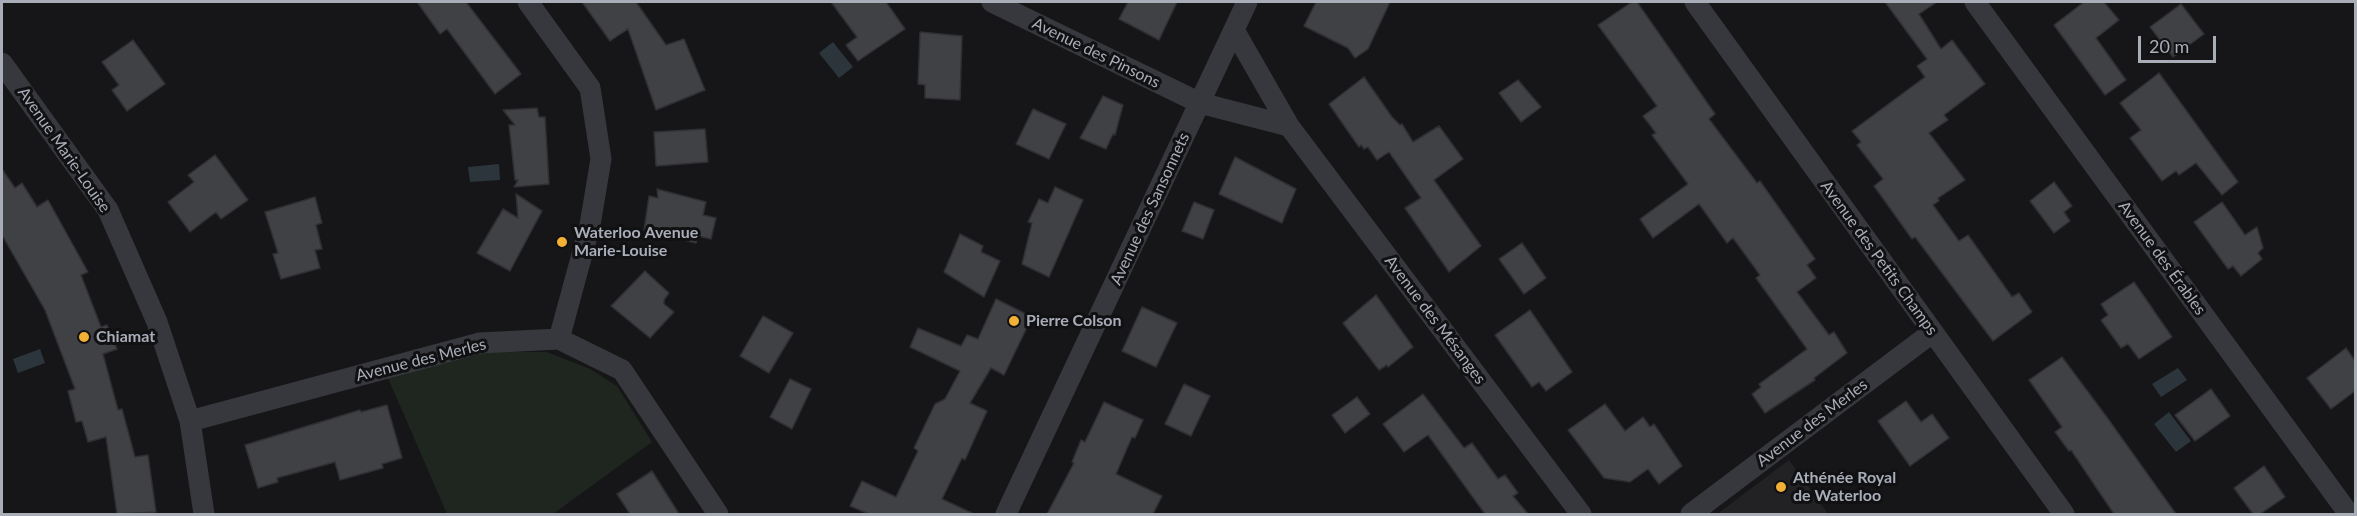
<!DOCTYPE html>
<html>
<head>
<meta charset="utf-8">
<style>
	body { margin:0 }
	#map { position:relative; width:2357px; height:516px; overflow:hidden; background:#161618; font-family:Lato,sans-serif }
	canvas { display:block }
	.frame { position:absolute; inset:0; border:3px solid #a8adb8; pointer-events:none }
	.scale { position:absolute; left:2138px; top:36px; width:78px; height:27px; box-sizing:border-box; border:3px solid #a8adb8; border-top:0; padding-left:8px; font-size:18px; line-height:21px; white-space:nowrap; color:#a8adb8; -webkit-text-stroke:4px #111113; paint-order:stroke }
</style>
</head>
<body>
<div id="map">
<canvas width="2357" height="516"></canvas>
<div class="frame"></div>
<div class="scale">20 m</div>
</div>
<script>
const context = document.querySelector('canvas').getContext('2d');
context.lineJoin = 'round';
function fillPath(path, color) {
  context.fillStyle = color;
  context.fill(path, 'evenodd');
}
function poly(rows) {
  const path = new Path2D();
  for (const r of rows) {
    path.moveTo(r[0], r[1]);
    for (let i = 2; i < r.length; i += 2) path.lineTo(r[i], r[i + 1]);
  }
  return path;
}
function trace(path, color, width, dash) {
  context.strokeStyle = color;
  context.lineWidth = width;
  context.lineCap = dash ? 'butt' : 'round';
  context.setLineDash(dash || []);
  context.stroke(path);
}
function drawText(font, color, halo, rows, align = 'center') {
  context.font = font + ' Lato,sans-serif';
  context.lineWidth = 6;
  context.setLineDash([]);
  context.textBaseline = 'middle';
  context.strokeStyle = halo;
  context.fillStyle = color;
  for (const [text, x, y, turn = 0] of rows) {
    context.save();
    context.translate(x, y);
    context.rotate((+turn || 0) * Math.PI / 180);
    context.textAlign = isNaN(turn) ? turn : align;
    if (halo) context.strokeText(text, 0, 0);
    context.fillText(text, 0, 0);
    context.restore();
  }
}
fillPath(poly([
	[1789,460,1828,514,1717,514]
]), '#222225');
fillPath(poly([
	[485,352,547,352,590,369,617,386,652,442,553,514,447,514,388,378]
]), '#1e261f');
fillPath(poly([
	[833,42,853,67,839,78,819,53],
	[499,164,500,180,470,182,468,167],
	[40,349,45,363,18,373,13,359],
	[2178,368,2187,380,2161,397,2152,384],
	[2169,412,2191,441,2176,452,2154,424]
]), '#2c353c');
const building = poly([
	[417,2,466,2,521,74,495,94,447,29,440,34,417,2],
	[582,2,636,2,666,45,684,39,705,90,656,110,628,29,610,41,582,2],
	[831,2,886,2,905,29,858,61,846,45,857,37,831,2],
	[1128,2,1177,2,1159,40,1119,19,1128,2],
	[1316,2,1390,2,1368,49,1355,58,1348,48,1304,26,1316,2],
	[1632,2,1637,2,1715,114,1709,119,1757,183,1760,181,1815,259,1807,265,1816,278,1797,292,1829,335,1834,332,1847,353,1814,378,1815,380,1765,413,1752,394,1761,387,1759,384,1807,349,1756,278,1760,275,1733,238,1727,243,1699,204,1653,238,1640,219,1688,184,1652,135,1656,133,1643,116,1657,106,1598,25,1632,2],
	[1885,2,1937,2,1919,14,1941,49,1952,40,1985,84,1944,115,1948,120,1929,133,1965,180,1938,198,1939,201,1933,205,1959,241,1968,235,2012,297,2019,293,2032,312,1993,341,1915,237,1912,239,1874,186,1883,179,1857,145,1861,142,1852,131,1925,77,1917,66,1927,59,1885,2],
	[2084,2,2104,2,2119,20,2096,38,2126,80,2105,95,2054,25,2084,2],
	[2181,4,2204,34,2173,57,2150,27,2181,4],
	[920,32,962,36,960,100,925,98,925,85,918,84,920,32],
	[133,40,165,84,127,111,112,90,119,85,102,62,133,40],
	[2159,73,2238,182,2222,195,2196,163,2179,175,2176,171,2162,181,2130,138,2141,130,2120,103,2159,73],
	[1364,77,1392,117,1400,125,1402,124,1413,142,1439,126,1463,159,1434,180,1481,246,1449,272,1405,208,1421,198,1389,152,1377,160,1368,147,1364,149,1361,145,1359,147,1329,104,1364,77],
	[1518,80,1541,107,1521,122,1499,93,1518,80],
	[1103,96,1123,105,1115,135,1113,134,1106,149,1080,138,1103,96],
	[537,108,539,117,545,117,549,184,514,187,518,180,515,180,509,125,515,125,503,110,537,108],
	[1033,109,1066,124,1049,159,1016,144,1033,109],
	[705,129,708,162,656,166,654,132,705,129],
	[215,155,248,200,221,219,216,212,190,232,168,202,194,182,188,175,215,155],
	[1235,157,1296,189,1282,223,1219,194,1235,157],
	[2,169,15,188,22,183,37,207,48,200,88,272,81,275,101,327,107,325,117,349,103,354,118,410,122,409,135,457,148,455,156,512,117,514,106,437,88,442,82,421,76,422,68,391,75,389,45,310,2,235,2,169],
	[2054,182,2072,206,2064,212,2070,221,2054,233,2030,201,2054,182],
	[1055,187,1083,200,1049,277,1022,264,1032,223,1028,222,1039,199,1048,203,1055,187],
	[657,189,706,202,703,215,716,218,711,239,698,236,696,243,644,230,649,196,658,198,657,189],
	[516,194,542,211,510,271,477,253,503,209,518,218,516,194],
	[315,197,322,223,316,225,322,249,315,250,320,268,281,279,273,254,278,253,265,212,315,197],
	[1194,202,1214,210,1203,239,1182,231,1194,202],
	[2222,202,2245,235,2257,227,2263,248,2258,253,2262,259,2241,276,2233,266,2228,269,2194,222,2222,202],
	[960,234,983,246,981,252,1000,261,984,297,944,272,960,234],
	[1522,243,1546,278,1524,294,1499,259,1522,243],
	[645,271,669,293,664,300,664,304,674,312,650,338,611,306,645,271],
	[2134,282,2172,337,2139,359,2128,344,2121,348,2101,320,2108,315,2101,304,2134,282],
	[1376,295,1413,347,1388,367,1387,365,1379,370,1343,323,1376,295],
	[996,299,1032,317,1004,375,991,368,970,403,987,411,965,460,962,458,942,499,974,514,869,514,850,506,862,481,896,497,918,451,914,448,935,404,945,399,960,371,910,347,918,328,961,346,967,335,978,339,996,299],
	[1142,307,1177,323,1156,367,1122,351,1142,307],
	[1530,310,1572,372,1546,391,1539,382,1532,387,1495,335,1530,310],
	[763,316,793,333,769,373,740,356,763,316],
	[2346,348,2355,361,2355,391,2331,409,2307,378,2346,348],
	[2062,357,2106,416,2176,514,2114,514,2071,450,2069,451,2055,432,2062,427,2029,380,2062,357],
	[790,379,811,389,792,429,770,417,790,379],
	[1184,384,1210,396,1191,436,1165,424,1184,384],
	[2211,389,2230,416,2195,441,2175,415,2211,389],
	[1423,394,1464,448,1472,443,1498,479,1505,475,1518,493,1513,496,1528,514,1485,514,1428,435,1404,452,1383,424,1423,394],
	[1357,397,1370,414,1345,433,1332,415,1357,397],
	[1906,401,1921,422,1932,414,1949,438,1910,466,1878,421,1906,401],
	[1104,402,1143,420,1135,438,1132,437,1116,474,1162,496,1153,514,1047,514,1074,463,1072,462,1081,440,1085,442,1104,402],
	[1605,404,1625,431,1643,417,1650,427,1654,424,1682,466,1659,484,1648,469,1630,482,1604,478,1568,430,1605,404],
	[387,405,402,458,382,464,383,468,340,480,335,462,277,478,278,482,258,488,245,445,360,410,361,412,387,405],
	[2264,466,2285,497,2260,514,2253,514,2234,488,2264,466],
	[652,471,679,514,630,514,617,494,652,471]
]);
fillPath(building, '#404145');
trace(building, '#303034', 1.5);
trace(poly([
	[528,2,590,88,601,159,590,225,559,339],
	[992,2,1200,103,1289,126],
	[1695,2,2064,514],
	[1975,2,2349,514],
	[1234,30,1289,126,1581,514],
	[2,63,108,210,157,322,190,421,204,514],
	[190,421,480,343,559,339,622,370,718,514],
	[1006,514,1247,2],
	[1691,514,1933,332]
]), '#37383d', 21);
for (const [x, y, r, color] of [
	[562,242,6,"#f2b134"],
	[1014,321,6,"#f2b134"],
	[84,337,6,"#f2b134"],
	[1781,487,6,"#f2b134"]
]) {
  const dot = new Path2D();
  dot.arc(x, y, r, 0, 2 * Math.PI);
  context.fillStyle = color;
  context.fill(dot);
  trace(dot, '#111113', 2);
}
drawText('16px', '#a8adb8', '#111113', [
	["Avenue des Pinsons",1096,53,26],
	["Avenue Marie-Louise",64,150,55],
	["Avenue des Sansonnets",1150,209,-65],
	["Avenue des Petits Champs",1879,258,54],
	["Avenue des Érables",2162,258,54],
	["Avenue des Mésanges",1435,320,53],
	["Avenue des Merles",421,360,-14],
	["Avenue des Merles",1812,423,-37]
]);
drawText('bold 16px', '#a8adb8', '#111113', [
	["Waterloo Avenue",574,233],
	["Marie-Louise",574,251],
	["Pierre Colson",1026,321],
	["Chiamat",96,337],
	["Athénée Royal",1793,478],
	["de Waterloo",1793,496]
], 'left');
</script>
</body>
</html>
